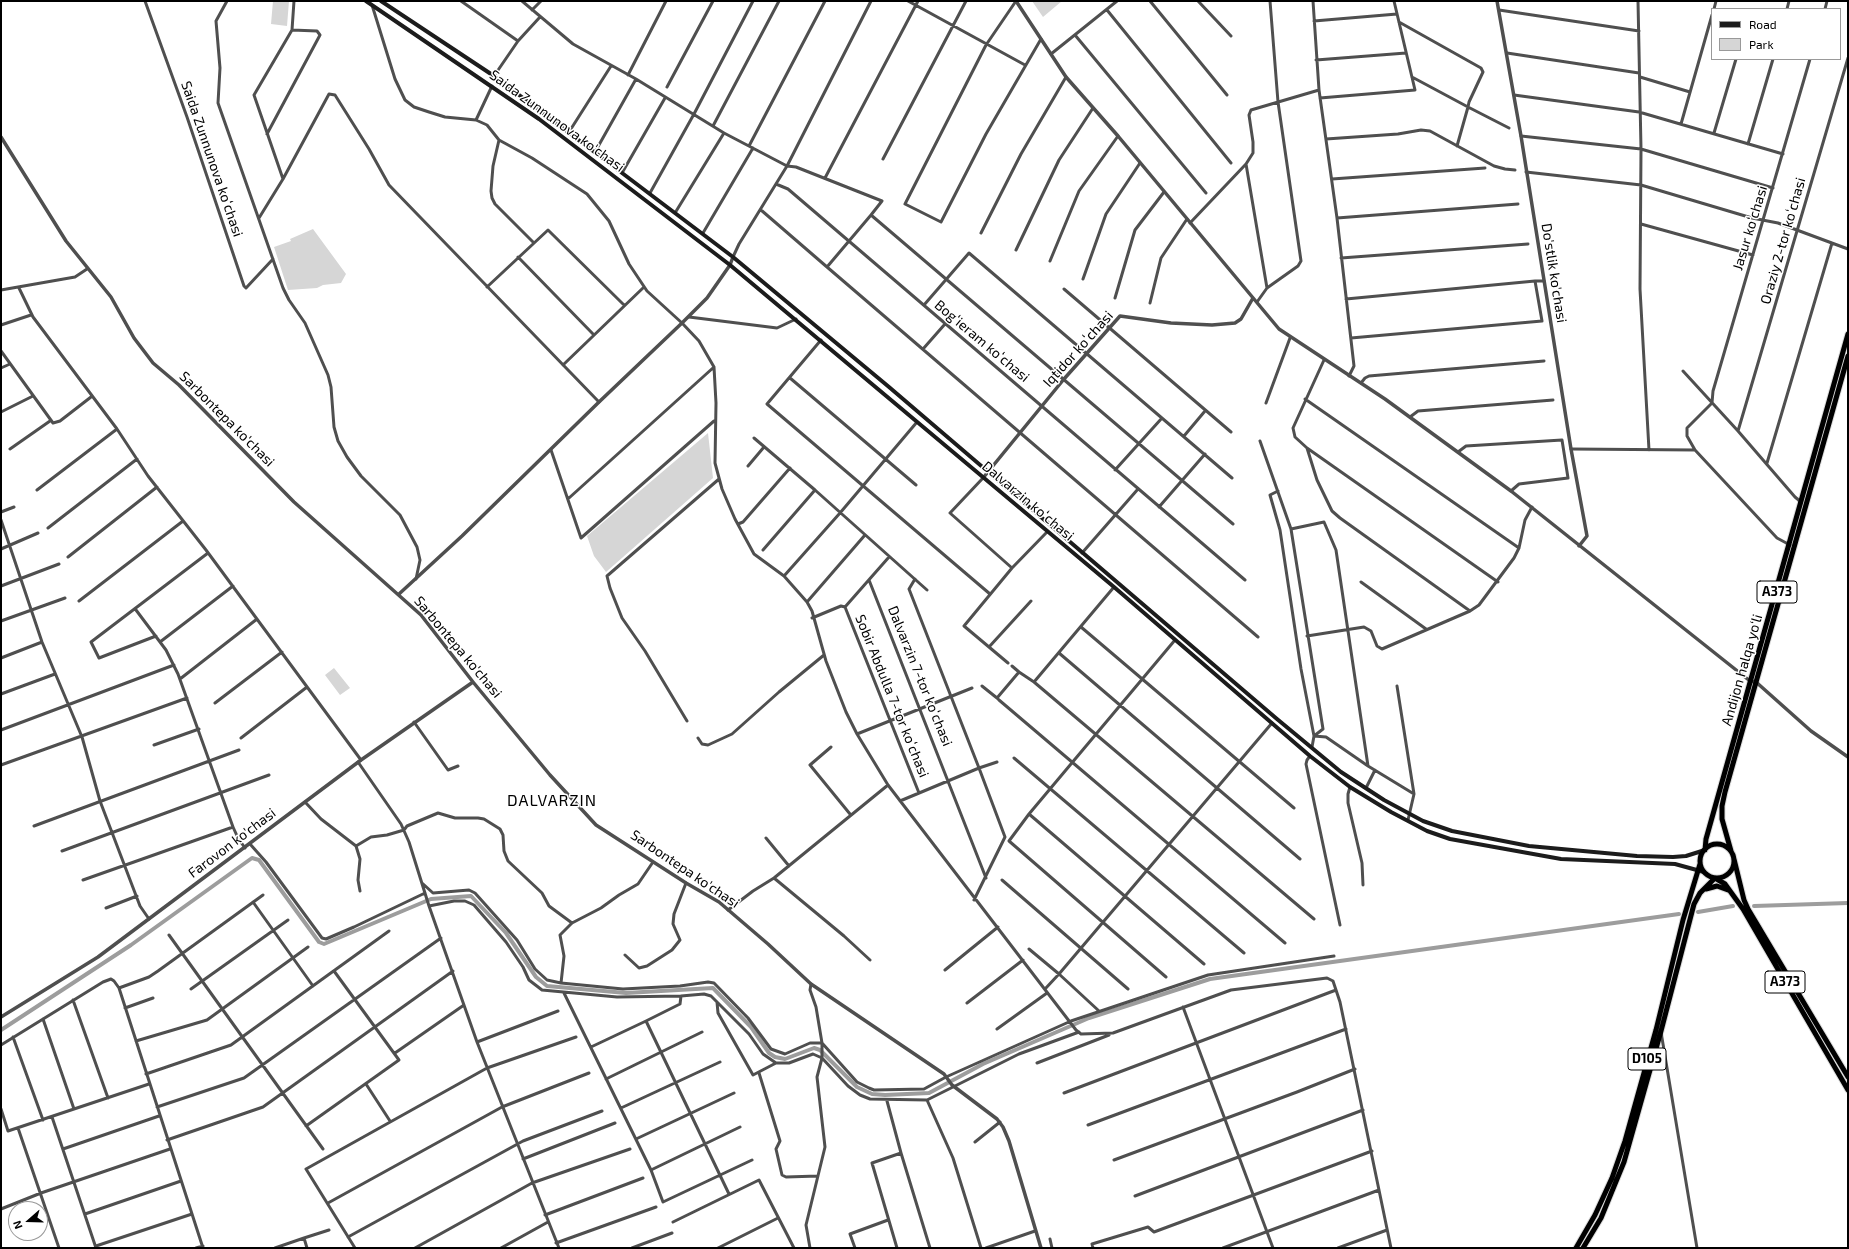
<!DOCTYPE html>
<html>
<head>
<meta charset="utf-8">
<style>
	body { margin:0 }
	#map { position:relative; width:1849px; height:1249px; overflow:hidden; background:#fff; font-family:"Exo 2",sans-serif }
	canvas { display:block }
	.frame { position:absolute; inset:0; border:2px solid #000; pointer-events:none }
	.legend { position:absolute; left:1711px; top:8px; width:130px; height:52px; box-sizing:border-box; background:#fff; border:1px solid #999; margin:0; padding:5px 7px; list-style:none; font-size:12px; color:#000 }
	.legend li { display:flex; align-items:center; gap:8px; height:20px }
	.legend b { width:20px; border:1px solid #999 }
	.north { position:absolute; left:8px; top:1201px; width:40px; height:40px; box-sizing:border-box; background:#fff; border:1px solid #999; border-radius:50%; rotate:250deg; font-size:11px; font-weight:700; line-height:16px; text-align:center; color:#000 }
	.north::after { content:''; display:block; margin:auto; width:14px; height:18px; background:#000; clip-path:polygon(50% 0,100% 100%,50% 72%,0 100%) }
</style>
</head>
<body>
<div id="map">
<canvas width="1849" height="1249"></canvas>
<div class="frame"></div>
<ul class="legend">
<li><b style="height:5px;background:#1c1c1c"></b>Road</li>
<li><b style="height:11px;background:#d6d6d6"></b>Park</li>
</ul>
<div class="north">N</div>
</div>
<script>
const context = document.querySelector('canvas').getContext('2d');
context.lineJoin = 'round';
function fillPath(path, color) {
  context.fillStyle = color;
  context.fill(path, 'evenodd');
}
function poly(rows) {
  const path = new Path2D();
  for (const r of rows) {
    if (r.length === 3) {
      path.moveTo(r[0] + r[2], r[1]);
      path.arc(r[0], r[1], r[2], 0, 2 * Math.PI);
      continue;
    }
    path.moveTo(r[0], r[1]);
    for (let i = 2; i < r.length; i += 2) path.lineTo(r[i], r[i + 1]);
  }
  return path;
}
function trace(path, color, width, dash) {
  context.strokeStyle = color;
  context.lineWidth = width;
  context.lineCap = dash ? 'butt' : 'round';
  context.setLineDash(dash || []);
  context.stroke(path);
}
function drawText(font, color, halo, rows, align = 'center') {
  context.font = font + ' "Exo 2",sans-serif';
  context.lineWidth = 3;
  context.setLineDash([]);
  context.textBaseline = 'middle';
  context.strokeStyle = halo;
  context.fillStyle = color;
  for (const [text, x, y, turn = 0] of rows) {
    context.save();
    context.translate(x, y);
    context.rotate((+turn || 0) * Math.PI / 180);
    context.textAlign = isNaN(turn) ? turn : align;
    if (halo) context.strokeText(text, 0, 0);
    context.fillText(text, 0, 0);
    context.restore();
  }
}
fillPath(poly([
	[273,1,289,1,287,26,271,24],
	[1032,1,1062,1,1043,17],
	[313,229,346,274,341,283,323,285,317,288,288,290,274,247,291,241,290,239],
	[708,433,713,478,606,572,594,556,587,536],
	[334,668,350,688,340,695,325,675]
]), '#d6d6d6');
trace(poly([
	[1754,906,1848,903],
	[1698,912,1733,906],
	[1,1030,131,945,252,858,259,860,319,942,324,944,431,899,471,896,506,933,536,977,547,986,626,993,713,988,751,1027,769,1053,775,1057,785,1059,814,1048,820,1050,857,1087,872,1094,885,1095,929,1093,983,1064,1089,1018,1210,979,1679,914]
]), '#9d9d9d', 4);
const trunk = poly([
	[1717,861,17],
	[1705,850,1706,839,1848,334],
	[1731,851,1722,819,1722,806,1725,792,1848,356],
	[1734,859,1744,900,1748,909,1848,1077],
	[1706,889,1717,886,1728,890],
	[1576,1248,1595,1215,1612,1178,1625,1141,1656,1030,1683,920,1700,864],
	[1583,1248,1601,1218,1624,1162,1661,1031,1694,904,1700,893,1715,878,1725,884,1743,909,1848,1090]
]);
trace(trunk, '#dbdbdb', 7);
trace(poly([
	[145,1,187,117,244,286,246,288,273,259],
	[227,1,216,21,220,68,218,103,283,288,289,300,305,323,328,375,331,387,334,427,338,441,347,457,361,476,400,515,417,547,420,560,416,579],
	[461,1,518,41],
	[522,1,573,44,636,79,724,133,787,166,796,167,882,201,871,215,1233,524],
	[908,1,1025,65],
	[1016,1,986,45,905,204,941,222,986,134,1041,39],
	[1150,1,1227,95],
	[1198,1,1231,36],
	[1313,1,1319,90,1337,218,1354,366,1349,376],
	[1638,1,1641,149,1640,289,1649,450],
	[372,5,395,79,405,100,414,107,429,112,445,117,476,120,487,125,499,140,532,158,587,194,609,221,629,264,647,291,682,323,699,341,714,367,716,403,715,463,722,489,735,519,754,554,784,576,807,602,812,611,826,661,846,712,857,734,888,785,1076,1030,1081,1034,1113,1033,1231,990,1327,978,1333,981,1340,1002,1391,1248],
	[1714,9,1716,1],
	[1787,9,1789,1],
	[1825,9,1827,1],
	[532,10,541,1],
	[1107,10,1231,163],
	[1499,10,1639,31],
	[1314,21,1397,14],
	[1399,22,1481,68,1483,72,1469,102,1468,107,1412,77],
	[1075,35,1206,193],
	[1507,53,1639,73],
	[1051,54,1117,1],
	[1316,60,1406,53],
	[628,75,666,1],
	[494,76,518,41,540,17],
	[1640,77,1690,92],
	[667,87,713,1],
	[1514,95,1639,112,1783,154],
	[1320,98,1415,90,1394,1],
	[476,120,492,86],
	[1681,124,1712,15],
	[713,126,779,1],
	[569,132,611,66],
	[1714,133,1736,59],
	[267,134,320,35,317,31,292,30],
	[1521,136,1641,149,1773,188],
	[1326,139,1398,134,1421,130,1430,131,1494,166,1505,169,1515,170],
	[499,140,493,166,491,191,492,198,495,204,534,243],
	[1748,144,1773,59],
	[749,146,825,1],
	[1457,146,1468,107,1509,128],
	[595,152,636,79],
	[883,159,966,1],
	[1246,164,1267,288],
	[1526,172,1641,185,1752,218,1778,223,1848,249],
	[622,173,665,98],
	[825,178,918,1],
	[283,179,254,95,292,30,294,1],
	[1332,179,1485,168],
	[776,184,788,189,1245,580],
	[650,193,694,114,753,1],
	[761,210,827,267],
	[675,213,724,133],
	[871,215,827,267,1258,637],
	[259,218,283,179,329,94,335,95,369,149,389,185,599,402],
	[1337,218,1518,204],
	[1190,223,1246,164,1253,153,1253,142,1249,115,1251,110,1319,90],
	[1641,224,1753,255],
	[703,233,753,148],
	[981,233,1021,154,1066,77],
	[1016,250,1059,160,1093,108],
	[518,257,594,335],
	[733,257,739,244,787,166,871,1],
	[1341,258,1528,244],
	[1050,261,1079,191,1118,136],
	[1083,279,1106,214,1140,163],
	[1535,281,1544,281],
	[487,287,548,230,624,305],
	[19,288,33,317,117,429,148,476,206,550,361,760],
	[1064,289,1231,432],
	[1,290,75,277,87,269],
	[1115,298,1135,230,1164,192],
	[1346,299,1535,281,1542,321,1351,338],
	[1257,302,1267,288,1298,266,1301,261,1278,102,1270,1],
	[1150,303,1161,258,1187,219],
	[924,305,969,253,1232,478],
	[689,317,777,328,796,319],
	[1,325,31,315],
	[821,340,767,404,990,594],
	[923,349,945,324],
	[1,351,53,423,60,421,91,397],
	[1324,360,1293,428,1295,437,1307,448,1498,582],
	[563,365,644,287],
	[1,368,10,364],
	[1683,371,1738,431,1795,497,1801,502],
	[790,378,916,485],
	[1361,383,1365,378,1369,376,1544,361],
	[1305,399,1519,548],
	[1266,403,1290,338],
	[1,412,33,396],
	[1410,417,1418,411,1553,400],
	[1738,431,1848,58],
	[1184,436,1205,411],
	[754,438,815,490,927,590],
	[1260,441,1291,529,1323,729,1314,736],
	[1307,448,1317,480,1332,511,1340,518,1470,611],
	[10,449,50,421],
	[1571,449,1695,450,1777,538,1790,545],
	[551,450,581,538,714,421],
	[1695,450,1687,436,1687,428,1712,403,1713,391,1810,59],
	[1458,452,1466,446,1562,440,1568,478,1519,484,1511,491],
	[1767,463,1832,243],
	[748,466,764,447],
	[1115,470,1162,418],
	[983,478,950,513,1012,568],
	[37,490,117,429],
	[1278,491,1270,495,1280,530,1301,669,1314,736,1312,747],
	[569,498,714,367],
	[1159,507,1205,454],
	[1,512,14,507],
	[1,520,42,642,82,737,100,801,140,906,149,919],
	[738,524,743,522,790,468],
	[48,528,137,459],
	[1291,529,1324,522,1336,550,1368,766,1326,737,1314,736],
	[1,549,38,533],
	[763,550,815,490],
	[1082,553,1138,489],
	[68,557,157,487],
	[784,576,840,513,917,422],
	[915,579,909,589,979,768,997,762],
	[869,580,986,878],
	[1361,582,1426,629],
	[1,586,59,564],
	[79,601,183,521],
	[807,602,865,535],
	[845,607,919,793],
	[136,610,166,650,178,674,233,827,238,838,245,848],
	[812,618,841,606,845,607,889,557],
	[1,621,65,598],
	[1081,627,1294,808],
	[156,636,99,658,91,642,208,553],
	[1307,636,1364,627,1371,631,1377,646,1382,649,1470,611,1479,605,1514,558,1519,548,1525,520,1532,507],
	[160,642,233,586],
	[989,647,1031,601],
	[1059,653,1300,859],
	[1,658,42,642],
	[1008,663,964,626,1012,568,1047,532],
	[1012,666,1019,672],
	[180,679,257,619],
	[1034,682,1114,587],
	[982,686,997,698],
	[1397,686,1414,794],
	[1,694,55,674],
	[215,703,282,652],
	[687,721,645,651,622,618,610,588,607,576,719,479],
	[414,722,448,770,458,766],
	[1,730,174,665],
	[857,734,972,688],
	[241,738,307,687],
	[698,738,702,744,708,745,732,734,779,692,824,655],
	[154,745,199,729],
	[831,747,810,765,850,814],
	[1310,756,1307,760,1306,764,1340,925],
	[1014,758,1244,953],
	[358,762,401,824,409,842,429,906,477,1042,559,1248],
	[1,765,187,698],
	[1368,766,1414,794,1408,820],
	[1350,787,1348,794,1348,803,1362,863,1363,885],
	[1366,788,1375,770],
	[900,801,979,768,1005,837,974,900],
	[305,802,321,819,356,846,371,837,387,835,404,830,407,826,438,813,455,818,478,818,484,819,500,829,503,835,504,851,508,861,542,893,549,906,572,923],
	[1029,814,1204,964],
	[34,826,239,750],
	[766,838,789,866],
	[250,844,266,862,322,938,326,939,354,927,425,893],
	[356,846,360,859,358,880,360,891],
	[62,851,269,775],
	[774,878,844,936,870,960],
	[83,880,233,827],
	[1002,880,1128,989],
	[422,883,433,893,469,890,475,893,517,940,535,969,547,980,561,983,564,956,560,935,572,923,601,908,619,895,638,884,653,862],
	[253,902,313,986],
	[429,906,454,901,465,901,474,905,506,942,523,967,529,980,542,990,617,997,681,996,680,1004,646,1021],
	[106,908,137,896],
	[728,910,753,891,774,878,888,785],
	[169,935,323,1149],
	[1285,943,999,700,997,698,1019,672,1034,682,1314,919],
	[1029,949,1059,974,1099,1011],
	[625,955,639,968,647,966,672,950,680,940,673,924,674,914,686,883],
	[945,970,998,927],
	[1166,977,1009,841,1029,814,1175,640],
	[561,983,623,989,680,986,708,982,714,983,748,1018,771,1049,785,1054,810,1043,822,1043,857,1082,869,1088,874,1090,924,1089,946,1077,1071,1021,1208,975,1334,956],
	[119,988,149,977,158,971,263,895],
	[191,989,288,920],
	[1045,989,1059,974,1272,723],
	[564,993,651,1170,663,1202,752,1160],
	[681,996,704,994,711,996,749,1034,763,1054,776,1063],
	[73,1000,108,1098],
	[717,1002,718,1013,753,1075,776,1063,789,1063,813,1054,822,1058,848,1086,860,1095,870,1099,927,1100,1019,1054,1079,1032],
	[967,1003,1023,960],
	[1183,1007,1273,1248],
	[125,1008,153,998],
	[43,1019,74,1109],
	[997,1029,1047,993],
	[1661,1032,1697,1248],
	[13,1037,43,1120],
	[136,1041,207,1020,308,947],
	[477,1042,558,1011],
	[1,1045,103,982,111,979,114,981,119,988,203,1248],
	[591,1047,646,1021,729,1194],
	[395,1053,464,1005],
	[1037,1063,1109,1035],
	[759,1073,780,1141,776,1149,782,1175,786,1177,818,1176],
	[146,1074,231,1045,389,931],
	[606,1079,702,1032],
	[366,1084,390,1121],
	[1064,1093,1336,990],
	[927,1100,953,1158,981,1248],
	[887,1101,901,1153],
	[157,1107,244,1078,441,938],
	[621,1108,720,1062],
	[1,1109,8,1131,149,1084],
	[52,1117,96,1248],
	[1088,1125,1346,1029],
	[306,1126,399,1060,334,971],
	[18,1128,59,1248],
	[636,1139,734,1093],
	[167,1140,263,1107,453,971],
	[975,1142,1000,1122],
	[63,1149,159,1116],
	[523,1159,615,1123],
	[1114,1160,1297,1092,1355,1069],
	[651,1170,740,1127],
	[1135,1196,1363,1110],
	[328,1203,502,1107,589,1073],
	[1,1209,41,1193,170,1149],
	[85,1214,181,1181],
	[545,1215,643,1178],
	[673,1222,759,1180,794,1248],
	[348,1237,523,1141,602,1111],
	[304,1238,329,1230],
	[1050,1239,1052,1248],
	[556,1243,656,1207],
	[96,1246,192,1214],
	[196,1248,203,1246],
	[275,1248,304,1238,307,1248],
	[355,1248,306,1169,487,1068,576,1037],
	[415,1248,532,1183,630,1149],
	[501,1248,548,1222],
	[632,1248,672,1233],
	[718,1248,778,1218],
	[810,1248,806,1225,825,1147,817,1077,822,1058,822,1043,816,1007,810,990,811,984],
	[855,1248,850,1234,888,1220],
	[897,1248,872,1163,901,1153,930,1248],
	[986,1248,1035,1231],
	[1093,1248,1092,1244,1148,1227,1154,1232,1372,1151],
	[1223,1248,1379,1190],
	[1338,1248,1387,1230]
]), '#4f4f4f', 3);
trace(poly([
	[1016,1,1066,77,1118,136,1279,329,1385,399,1511,491,1750,681,1756,682,1811,731,1848,757],
	[1497,1,1521,136,1571,449,1587,536,1579,546],
	[1,137,66,241,111,297,134,338,153,363,179,385,294,502,421,615,473,682,550,775,596,825,686,883,719,902,768,944,811,984,944,1074,952,1085,997,1119,1003,1127,1009,1141,1041,1248],
	[983,478,1064,379,1120,316,1171,323,1212,325,1235,323,1241,319,1253,298],
	[399,594,462,536,599,402,682,323,707,298,730,265,733,257],
	[1,1017,98,957,361,760,473,682]
]), '#4f4f4f', 3.5);
trace(poly([
	[366,1,539,119,730,265,1114,587,1310,756,1350,787,1391,812,1427,831,1450,839,1561,859,1675,864,1704,872],
	[381,1,494,76,733,257,889,387,1277,719,1341,772,1384,800,1423,821,1452,831,1529,846,1637,856,1673,857,1686,856,1705,850]
]), '#1c1c1c', 4);
trace(trunk, '#000', 5);
for (const [x, y, w] of [
	[1777,592,40],
	[1785,982,40],
	[1647,1059,38]
]) {
  const box = new Path2D();
  box.roundRect(x - w / 2, y - 11, w, 22, 3);
  context.fillStyle = '#fff';
  context.fill(box);
  trace(box, '#000', 1);
}
drawText('bold 13px', '#000', null, [
	["A373",1777,592],
	["A373",1785,982],
	["D105",1647,1059]
]);
drawText('14px', '#000', '#fff', [
	["Saida Zunnunova ko'chasi",557,121,36],
	["Saida Zunnunova koʻchasi",212,159,71],
	["Jasur koʻchasi",1750,228,-73],
	["Oraziy 2-tor koʻchasi",1783,241,-74],
	["Do'stlik ko'chasi",1554,273,81],
	["Bogʻieram koʻchasi",982,341,40],
	["Iqtidor koʻchasi",1078,349,-48],
	["Sarbontepa ko'chasi",227,419,45],
	["Dalvarzin koʻchasi",1028,501,40],
	["Sarbontepa ko'chasi",458,647,50],
	["Andijon halqa yo‘li",1742,670,-74],
	["Dalvarzin 7-tor koʻchasi",920,676,68],
	["Sobir Abdulla 7-tor koʻchasi",892,696,68],
	["Farovon ko'chasi",232,843,-37],
	["Sarbontepa ko'chasi",685,869,34]
]);
context.letterSpacing = '1px';
drawText('16px', '#000', '#fff', [
	["DALVARZIN",552,801]
]);
context.letterSpacing = '0px';
</script>
</body>
</html>
